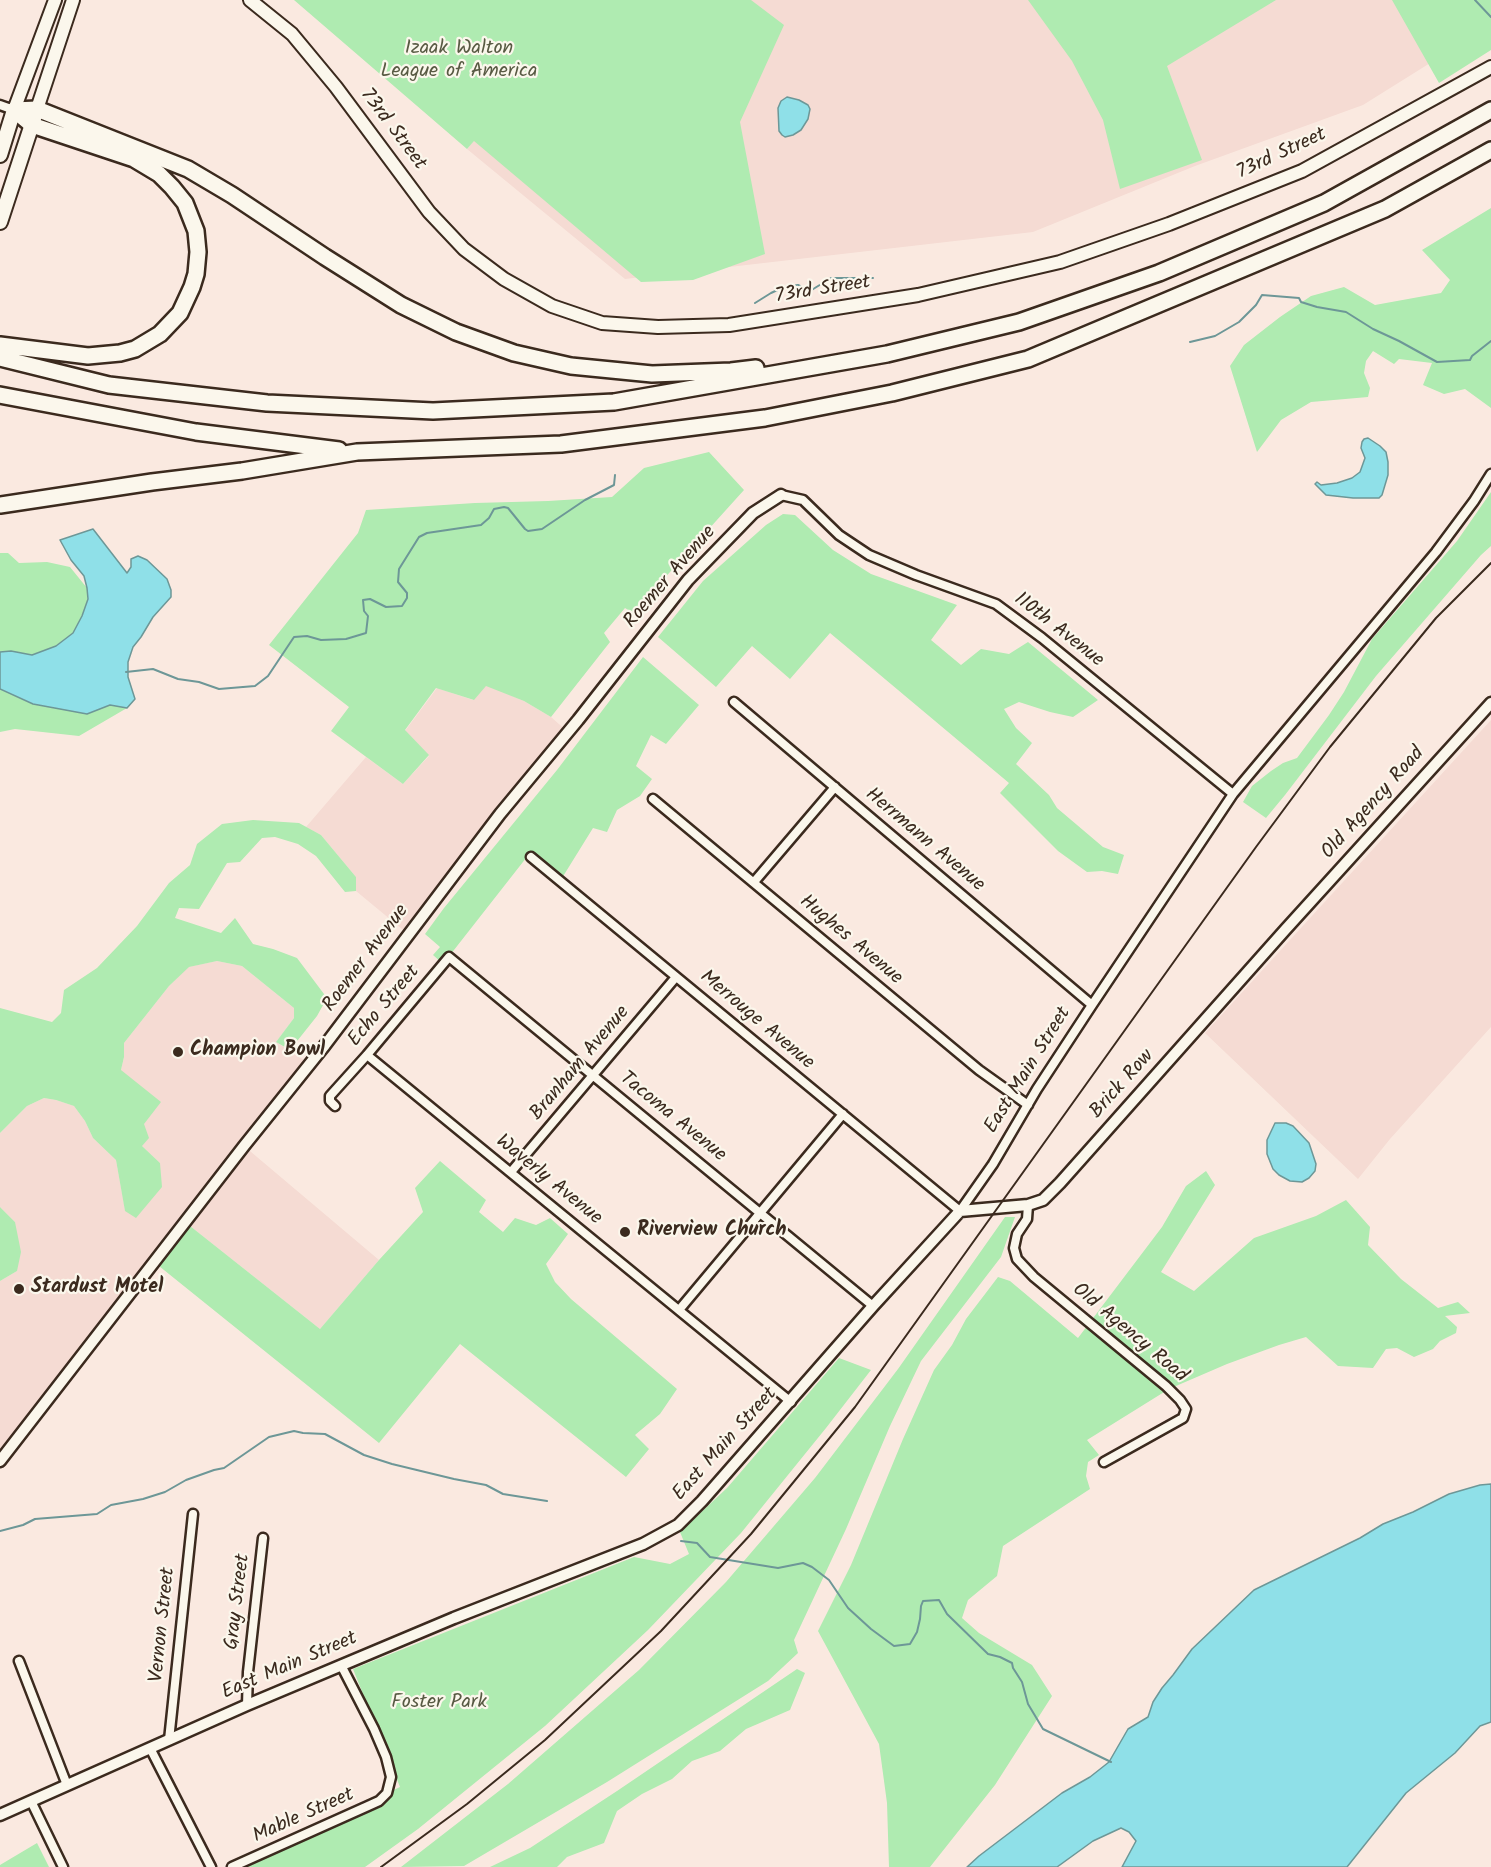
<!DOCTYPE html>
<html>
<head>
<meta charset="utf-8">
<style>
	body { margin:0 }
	canvas { display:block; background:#fae9e0 }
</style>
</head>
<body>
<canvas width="1491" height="1867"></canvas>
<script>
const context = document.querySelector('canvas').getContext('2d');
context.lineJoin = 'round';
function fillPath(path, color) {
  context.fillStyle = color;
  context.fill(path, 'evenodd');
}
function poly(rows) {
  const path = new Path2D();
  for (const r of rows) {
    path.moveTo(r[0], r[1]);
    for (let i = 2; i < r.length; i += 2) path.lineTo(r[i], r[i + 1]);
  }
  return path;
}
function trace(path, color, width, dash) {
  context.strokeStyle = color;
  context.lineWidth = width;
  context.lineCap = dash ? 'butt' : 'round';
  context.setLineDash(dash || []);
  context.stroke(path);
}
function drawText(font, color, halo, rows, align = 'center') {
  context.font = font + ' Kalam,sans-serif';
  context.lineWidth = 4.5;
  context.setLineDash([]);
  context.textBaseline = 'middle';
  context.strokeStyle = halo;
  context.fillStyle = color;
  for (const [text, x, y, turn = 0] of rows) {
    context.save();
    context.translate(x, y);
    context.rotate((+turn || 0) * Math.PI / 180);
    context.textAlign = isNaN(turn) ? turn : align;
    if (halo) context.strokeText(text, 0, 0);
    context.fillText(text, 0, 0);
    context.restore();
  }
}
fillPath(poly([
	[593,0,1491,0,1491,25,1363,105,1195,166,1033,232,625,279,467,149],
	[486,685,524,701,551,717,568,732,408,934,356,891,356,877,321,835,306,827,366,757,403,784,429,756,405,731,437,688,473,700],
	[1491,720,1491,1027,1390,1139,1358,1179,1205,1033],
	[217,961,242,966,294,1008,294,1018,276,1042,310,1064,244,1146,379,1260,320,1329,185,1222,0,1461,0,1281,17,1271,15,1222,0,1207,0,1133,27,1106,44,1098,56,1100,74,1106,85,1121,93,1138,116,1160,125,1210,160,1163,142,1146,121,1070,124,1057,124,1043,169,986,188,967]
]), '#f5dbd3');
fillPath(poly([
	[294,0,751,0,784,25,740,122,765,254,693,280,641,282,474,141,467,149],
	[1028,0,1276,0,1167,66,1202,160,1120,189,1103,120,1072,61],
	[1392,0,1491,0,1491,50,1439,83],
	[1491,208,1491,408,1465,389,1444,394,1423,385,1432,363,1399,359,1394,364,1373,351,1366,361,1364,373,1370,388,1368,397,1311,402,1281,420,1257,452,1230,366,1244,345,1280,317,1311,296,1344,287,1375,305,1441,293,1450,280,1422,250],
	[709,452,744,490,633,613,625,608,604,633,610,642,551,717,524,701,486,686,474,700,436,688,405,730,429,755,403,784,331,731,349,707,269,645,358,533,366,510,475,503,548,501,612,497,644,468],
	[1491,492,1491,546,1481,555,1376,676,1285,795,1266,818,1243,802,1252,786,1271,771,1283,763,1297,758,1329,715,1344,692,1372,639,1457,541],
	[783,514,795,515,833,550,871,574,957,605,931,640,961,665,981,649,1009,654,1028,642,1098,700,1073,717,1050,712,1019,702,1004,709,1016,728,1032,743,1016,764,1049,795,1057,808,1103,847,1124,855,1118,874,1102,871,1087,872,1058,851,1000,793,1009,783,830,633,790,679,752,646,716,687,658,637,703,581,766,525],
	[0,553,8,553,19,563,47,562,70,567,87,588,88,599,82,616,73,633,56,646,32,655,11,651,0,652],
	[643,657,699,705,666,744,651,735,636,766,652,779,640,796,617,810,607,832,593,828,562,878,530,853,443,964,433,955,440,947,425,934,444,908,557,770],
	[0,689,33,704,87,714,110,705,127,708,79,736,15,729,0,732],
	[253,820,299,823,321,835,356,877,356,891,345,892,316,856,298,844,275,837,262,838,240,862,227,863,199,909,179,908,175,918,221,933,235,918,253,944,273,949,297,958,327,998,317,1016,290,1050,276,1042,294,1018,294,1008,242,966,217,961,189,967,169,986,124,1043,124,1057,121,1070,161,1102,144,1124,149,1138,142,1146,160,1163,162,1187,136,1218,125,1211,116,1160,93,1138,85,1121,74,1106,56,1100,44,1098,27,1106,0,1133,0,1008,52,1022,61,1013,64,990,97,968,137,926,169,883,190,865,197,844,222,824],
	[440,1161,486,1200,479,1212,503,1232,515,1218,536,1225,550,1218,568,1234,546,1264,555,1282,571,1299,677,1389,660,1414,635,1435,649,1449,626,1477,460,1344,379,1443,154,1262,185,1222,320,1329,379,1260,423,1212,415,1188],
	[1206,1171,1215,1185,1161,1272,1194,1291,1254,1238,1316,1216,1346,1200,1370,1227,1368,1245,1401,1279,1438,1308,1458,1302,1470,1313,1445,1316,1457,1327,1456,1333,1440,1341,1433,1349,1414,1357,1397,1348,1386,1349,1373,1368,1338,1366,1306,1337,1279,1345,1227,1364,1169,1389,1087,1440,1099,1455,1088,1462,1086,1476,1090,1489,1003,1546,997,1576,968,1600,962,1618,979,1633,1032,1665,1052,1696,995,1785,930,1867,889,1867,887,1803,879,1744,818,1631,851,1565,903,1439,934,1370,952,1345,966,1319,998,1277,1010,1281,1078,1338,1162,1227,1186,1186],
	[0,1207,15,1222,21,1252,17,1271,0,1281],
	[1005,1217,1015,1217,1001,1257,921,1361,890,1426,846,1529,794,1640,798,1653,768,1681,607,1782,464,1866,401,1867,508,1784,639,1670,726,1582,815,1478,898,1369],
	[839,1358,871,1370,826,1428,741,1533,648,1630,545,1726,418,1829,365,1867,232,1867,400,1787,353,1669,634,1557,670,1564,689,1554,680,1532,727,1488],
	[797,1669,805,1673,790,1710,746,1729,720,1751,692,1761,672,1779,642,1794,617,1811,604,1843,567,1857,557,1867,490,1867,530,1848,617,1791],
	[37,1843,49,1867,0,1867,0,1865]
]), '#afebb1');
const water = poly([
	[787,97,799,100,808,105,810,109,808,119,801,130,793,135,785,137,782,135,779,131,778,108,781,101,787,97],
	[1368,438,1380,446,1386,452,1388,462,1388,475,1382,495,1379,498,1353,498,1326,495,1315,484,1317,482,1321,485,1337,483,1352,478,1360,472,1365,458,1361,448,1362,442,1364,439,1368,438],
	[93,529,127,573,131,567,131,559,138,556,147,560,167,579,171,590,171,597,153,617,141,637,133,647,128,662,128,677,135,699,127,708,110,705,87,714,33,704,0,689,0,652,11,651,32,655,56,646,73,633,82,616,88,599,87,588,84,576,71,560,60,540,93,529],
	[1275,1123,1286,1123,1293,1126,1309,1143,1316,1164,1315,1171,1309,1178,1302,1182,1290,1181,1279,1175,1273,1169,1267,1154,1267,1140,1275,1123],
	[1491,1484,1491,1722,1480,1726,1455,1753,1406,1793,1347,1867,1122,1867,1136,1841,1129,1832,1121,1828,1093,1841,1057,1867,967,1867,979,1856,1062,1793,1090,1777,1109,1762,1128,1729,1148,1717,1153,1702,1162,1688,1173,1675,1192,1649,1254,1590,1360,1538,1383,1524,1413,1512,1449,1494,1480,1485,1491,1484]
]);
fillPath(water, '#8fe0e8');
trace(water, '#6d9797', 1.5);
trace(poly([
	[1475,0,1491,17],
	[755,303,771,293,784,287,798,285,810,291,831,278,873,278],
	[1190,342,1215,336,1239,322,1256,305,1262,295,1299,298,1301,302,1317,307,1346,312,1373,329,1399,341,1437,362,1470,360,1472,356,1491,341],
	[126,672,153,669,178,679,199,682,219,689,255,686,268,676,294,637,307,636,321,640,346,639,366,633,368,616,364,611,363,600,370,599,386,607,402,606,407,598,407,593,398,582,399,569,419,537,427,533,481,525,489,518,494,509,504,507,508,508,525,529,528,531,542,529,585,500,614,485,615,475],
	[0,1531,23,1525,35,1519,97,1514,111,1505,143,1499,165,1492,186,1480,214,1470,224,1468,269,1437,294,1431,303,1433,325,1434,364,1455,392,1464,454,1479,486,1485,503,1494,547,1501],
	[681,1541,697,1543,710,1557,778,1568,803,1563,812,1567,829,1580,848,1608,871,1629,894,1646,910,1644,917,1632,920,1619,921,1606,923,1601,939,1600,947,1614,988,1654,1000,1657,1012,1663,1013,1668,1022,1682,1028,1704,1043,1729,1111,1762]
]), '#6d9797', 2);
const minor = poly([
	[0,105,14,110],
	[781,495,803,500,839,535,869,555,916,575,996,604,1042,638,1233,794],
	[734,702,1092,1005],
	[653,799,979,1070,1028,1105],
	[531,857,960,1211,993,1164,1037,1089,1092,1005,1233,794,1436,552,1474,501,1491,474],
	[754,882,835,787],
	[367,1055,791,1402],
	[335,1106,330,1101,330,1096,367,1055,449,957,873,1306],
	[511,1172,676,977],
	[1028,1205,1027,1219,1017,1234,1014,1248,1017,1259,1034,1277,1166,1386,1180,1400,1186,1409,1183,1418,1104,1462],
	[679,1310,843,1114],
	[19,1661,67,1785],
	[247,1705,248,1672,263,1538],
	[169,1740,193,1514],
	[150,1748,211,1867],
	[31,1801,63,1867],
	[232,1867,368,1806,379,1801,387,1793,391,1777,386,1757,374,1729,341,1665]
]);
const tertiary = poly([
	[0,1461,244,1146,325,1045,500,814,578,720,688,580,753,513,781,495],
	[0,1815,247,1705,454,1618,643,1544,678,1525,702,1501,873,1306,960,1211,1028,1205,1043,1200,1060,1183,1285,930,1491,703]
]);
const secondary = poly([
	[250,0,292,34,336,87,429,212,464,249,504,279,552,306,602,323,658,327,729,325,918,295,1060,262,1169,224,1302,171,1491,67],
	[37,109,73,0],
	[14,110,55,0]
]);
const trunk = poly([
	[0,155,14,110],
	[0,222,35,115]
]);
const motorway = poly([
	[14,110,37,109,188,169,232,195,325,257,401,305,456,332,514,353,571,366,652,374,731,371,756,368],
	[0,345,88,356,120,353,135,349,160,334,180,313,192,287,196,274,198,252,196,231,185,203,172,187,159,174,134,159,32,125,14,110],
	[0,358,109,385,267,403,433,411,614,402,887,354,1019,322,1159,273,1324,203,1491,110],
	[0,395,196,432,339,450],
	[0,505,152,482,242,471,357,452,561,444,765,418,892,393,1028,359,1385,209,1491,150]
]);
trace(minor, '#3b2a1e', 13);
trace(tertiary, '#3b2a1e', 15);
trace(secondary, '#3b2a1e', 16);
trace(trunk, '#3b2a1e', 18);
trace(motorway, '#3b2a1e', 20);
trace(minor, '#fbf7ec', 8);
trace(tertiary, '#fbf7ec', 10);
trace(secondary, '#fbf7ec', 12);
trace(trunk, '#fbf7ec', 14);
trace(motorway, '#fbf7ec', 15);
trace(poly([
	[381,1867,467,1804,545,1740,661,1631,751,1534,855,1407,1256,847,1330,747,1436,618,1491,563]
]), '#3b2a1e', 2);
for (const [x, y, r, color] of [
	[178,1052,6,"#3b2a1e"],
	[625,1232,6,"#3b2a1e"],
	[19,1289,6,"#3b2a1e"]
]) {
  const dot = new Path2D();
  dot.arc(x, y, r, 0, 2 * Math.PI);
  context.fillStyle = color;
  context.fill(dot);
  trace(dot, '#fbf7ec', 2);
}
drawText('20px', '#585a43', '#fbf7ec', [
	["Izaak Walton",459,50],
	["League of America",459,73],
	["Foster Park",439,1704]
]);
drawText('20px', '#3b2a1e', '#fbf7ec', [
	["73rd Street",392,130,53],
	["73rd Street",1282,155,-25],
	["73rd Street",823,291,-9],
	["Roemer Avenue",671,578,-49],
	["110th Avenue",1058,631,38],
	["Old Agency Road",1374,804,-48],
	["Herrmann Avenue",924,841,40],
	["Hughes Avenue",850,941,40],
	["Roemer Avenue",367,959,-53],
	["Echo Street",385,1007,-50],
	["Merrouge Avenue",756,1021,40],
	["Branham Avenue",581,1064,-50],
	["East Main Street",1029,1071,-58],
	["Brick Row",1123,1085,-48],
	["Tacoma Avenue",672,1118,39],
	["Waverly Avenue",548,1181,39],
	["Old Agency Road",1129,1334,40],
	["East Main Street",726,1445,-48],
	["Gray Street",239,1602,-83],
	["Vernon Street",164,1625,-84],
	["East Main Street",290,1667,-23],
	["Mable Street",304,1817,-24]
]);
drawText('bold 20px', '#3b2a1e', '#fbf7ec', [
	["Champion Bowl",190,1052],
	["Riverview Church",637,1232],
	["Stardust Motel",31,1289]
], 'left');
</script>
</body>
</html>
